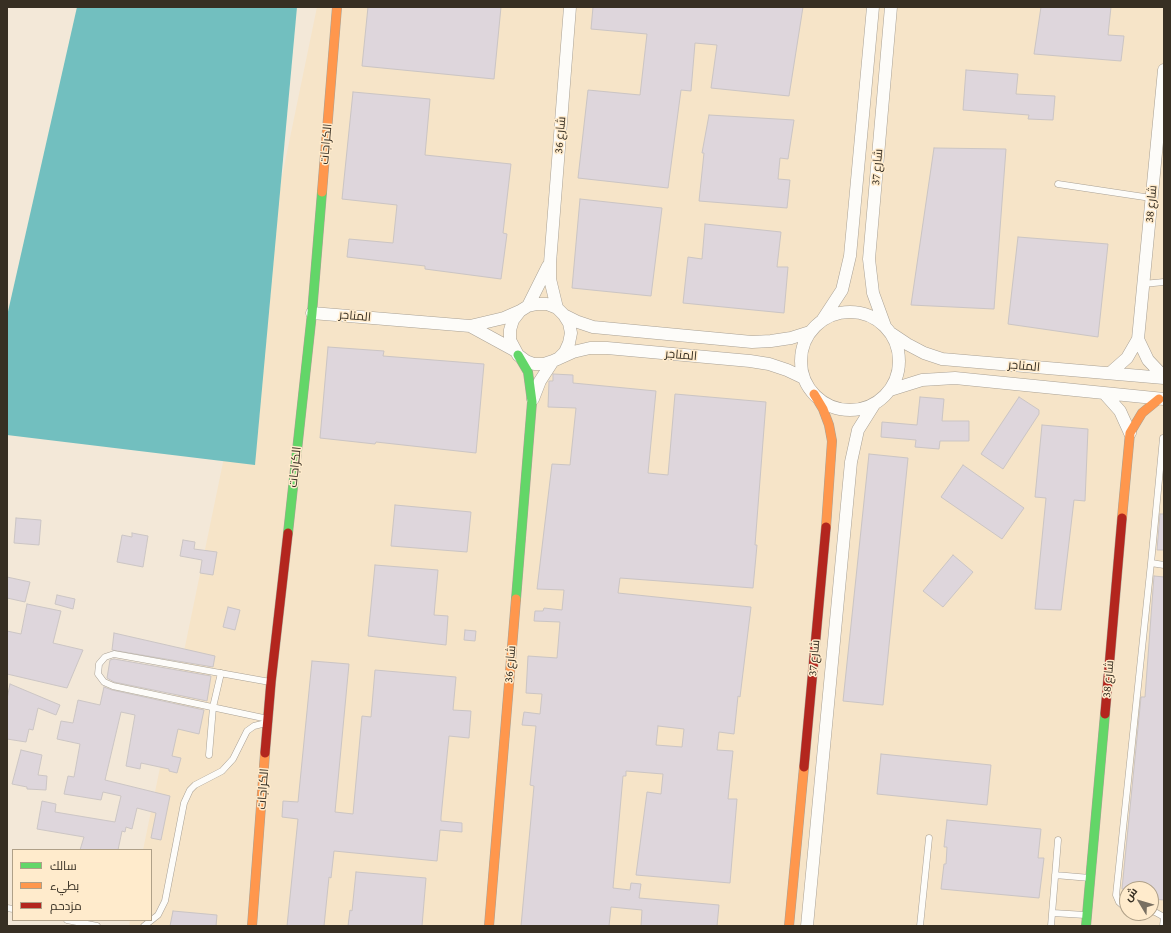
<!DOCTYPE html>
<html>
<head>
<meta charset="utf-8">
<style>
	body { margin:0 }
	#map { position:relative; width:1171px; height:933px; overflow:hidden; background:#f3e8d8; font-family:"Crimson Pro",Cairo,serif }
	canvas { display:block }
	.frame { position:absolute; inset:0; border:8px solid #372f23; pointer-events:none }
	.legend { position:absolute; left:12px; top:849px; width:140px; height:72px; box-sizing:border-box; background:#ffebcc; border:1px solid #afa088; margin:0; padding:5px 7px; list-style:none; font-size:12px; color:#372f23 }
	.legend li { display:flex; align-items:center; gap:8px; height:20px }
	.legend b { width:20px; border:1px solid #afa088 }
	.north { position:absolute; left:1119px; top:881px; width:40px; height:40px; box-sizing:border-box; background:#ffebcc; border:1px solid #afa088; border-radius:50%; rotate:308deg; font-size:11px; font-weight:700; line-height:16px; text-align:center; color:#372f23 }
	.north::after { content:''; display:block; margin:auto; width:14px; height:18px; background:#797062; clip-path:polygon(50% 0,100% 100%,50% 72%,0 100%) }
</style>
</head>
<body>
<div id="map">
<canvas width="1171" height="933"></canvas>
<div class="frame"></div>
<ul class="legend">
<li><b style="height:5px;background:#63d668"></b>سالك</li>
<li><b style="height:5px;background:#ff974d"></b>بطيء</li>
<li><b style="height:5px;background:#b3261e"></b>مزدحم</li>
</ul>
<div class="north">ش</div>
</div>
<script>
const context = document.querySelector('canvas').getContext('2d');
context.lineJoin = 'round';
function fillPath(path, color) {
  context.fillStyle = color;
  context.fill(path, 'evenodd');
}
function poly(rows) {
  const path = new Path2D();
  for (const r of rows) {
    if (r.length === 3) {
      path.moveTo(r[0] + r[2], r[1]);
      path.arc(r[0], r[1], r[2], 0, 2 * Math.PI);
      continue;
    }
    path.moveTo(r[0], r[1]);
    for (let i = 2; i < r.length; i += 2) path.lineTo(r[i], r[i + 1]);
  }
  return path;
}
function trace(path, color, width, dash) {
  context.strokeStyle = color;
  context.lineWidth = width;
  context.lineCap = dash ? 'butt' : 'round';
  context.setLineDash(dash || []);
  context.stroke(path);
}
function drawText(font, color, halo, rows, align = 'center') {
  context.font = font + ' "Crimson Pro",Cairo,serif';
  context.lineWidth = 3;
  context.setLineDash([]);
  context.textBaseline = 'middle';
  context.strokeStyle = halo;
  context.fillStyle = color;
  for (const [text, x, y, turn = 0] of rows) {
    context.save();
    context.translate(x, y);
    context.rotate((+turn || 0) * Math.PI / 180);
    context.textAlign = isNaN(turn) ? turn : align;
    if (halo) context.strokeText(text, 0, 0);
    context.fillText(text, 0, 0);
    context.restore();
  }
}
fillPath(poly([
	[317,7,1164,7,1164,926,129,926,130,920,151,920,151,850,143,850],
	[1127,889,1151,889,1151,913,1127,913]
]), '#f6e4c8');
fillPath(poly([
	[77,7,297,7,255,465,7,435,7,316]
]), '#72bfbf');
const building = poly([
	[368,7,501,7,494,79,362,66,368,7],
	[593,7,803,7,789,96,711,88,717,45,695,43,691,91,681,90,668,188,578,178,588,90,640,95,647,34,591,29,593,7],
	[1041,7,1111,7,1108,35,1124,36,1121,61,1034,54,1041,7],
	[966,70,1018,74,1016,94,1055,96,1053,120,1028,119,1029,115,963,110,966,70],
	[353,92,430,99,425,155,511,164,503,233,507,234,501,279,425,269,425,266,347,257,349,239,393,243,397,205,342,199,353,92],
	[709,115,794,120,788,159,780,158,778,179,790,180,787,208,699,201,704,153,702,153,709,115],
	[934,148,1006,149,994,309,911,305,934,148],
	[580,199,662,208,651,296,572,288,580,199],
	[705,224,781,232,777,267,788,267,784,313,683,303,688,257,702,259,705,224],
	[1018,237,1108,244,1098,337,1008,324,1018,237],
	[328,347,384,351,383,356,484,364,476,453,376,442,375,444,320,438,328,347],
	[553,374,573,375,573,383,656,391,648,473,668,475,675,394,766,402,755,545,757,545,753,588,620,578,618,593,751,607,740,697,738,696,734,734,719,732,717,750,733,751,728,799,737,799,730,883,636,875,647,792,661,794,663,774,626,771,626,776,623,776,613,888,630,890,631,883,641,884,639,898,719,905,717,926,641,926,642,910,611,907,609,926,521,926,534,786,530,785,536,726,522,725,524,712,540,714,542,694,526,693,528,656,557,658,560,622,534,621,535,611,543,611,544,608,562,610,564,590,537,589,552,464,570,465,576,408,548,407,549,381,553,381,553,374],
	[658,726,684,729,682,747,656,745,658,726],
	[920,397,944,399,942,421,969,421,969,441,940,441,939,449,915,447,916,440,881,437,882,422,917,425,920,397],
	[1019,397,1039,410,1039,414,1003,469,981,454,1019,397],
	[1042,425,1088,429,1085,501,1074,500,1061,610,1035,609,1046,498,1035,497,1042,425],
	[869,454,908,458,883,705,843,701,869,454],
	[963,465,1024,508,1002,539,941,497,963,465],
	[395,505,471,512,467,552,391,546,395,505],
	[1160,514,1164,514,1164,550,1157,550,1160,514],
	[16,518,41,520,39,545,14,543,16,518],
	[132,533,148,536,143,567,117,562,122,535,132,537,132,533],
	[183,540,195,542,194,549,217,552,213,575,200,573,202,560,180,556,183,540],
	[953,555,973,572,943,607,923,591,953,555],
	[375,565,438,570,434,615,448,616,446,645,368,636,375,565],
	[1154,576,1164,577,1164,900,1151,899,1151,889,1122,889,1141,697,1145,697,1154,576],
	[7,577,30,582,25,602,7,598,7,577],
	[57,595,75,599,73,609,55,604,57,595],
	[27,604,61,611,53,643,83,650,67,688,7,674,7,631,21,634,27,604],
	[228,607,240,610,235,630,223,627,228,607],
	[465,630,476,631,475,641,464,640,465,630],
	[114,633,215,656,213,667,112,650,114,633],
	[114,659,211,676,207,701,114,682,107,678,110,660,114,659],
	[312,661,349,664,335,812,353,814,362,716,371,717,375,670,456,677,453,710,471,711,469,738,449,736,441,817,441,821,462,823,462,832,440,830,437,861,334,851,331,878,329,877,324,926,287,926,298,819,282,817,283,801,298,802,312,661],
	[10,684,60,705,56,715,38,708,33,730,29,729,26,742,7,739,7,699,10,684],
	[104,687,112,690,204,710,199,734,178,729,172,756,181,758,177,773,169,771,169,769,141,763,140,769,126,766,135,715,121,712,105,780,170,796,161,840,151,838,156,813,137,808,132,829,126,827,125,832,122,831,118,850,80,850,84,837,37,829,42,801,56,804,55,812,115,822,121,796,103,792,101,800,64,794,68,776,74,777,80,744,57,739,61,721,73,723,78,700,100,705,104,687],
	[21,750,42,755,38,775,47,776,46,790,27,789,27,787,12,784,21,750],
	[881,754,991,765,987,805,877,794,881,754],
	[947,820,1041,829,1038,858,1044,858,1039,898,941,889,944,864,946,864,947,847,944,847,947,820],
	[356,872,426,878,422,926,348,926,350,910,352,911,356,872],
	[173,911,217,915,216,926,170,926,173,911]
]);
fillPath(building, '#ded6dc');
trace(building, '#cbc5c4', 1);
const lane = poly([
	[1058,184,1151,198],
	[1143,284,1164,282],
	[1151,563,1163,438],
	[268,719,113,686,104,682,98,674,99,664,105,657,114,654,270,682],
	[209,755,213,707,221,673],
	[1055,875,1090,878],
	[7,908,13,909],
	[1127,909,1119,902,1116,895,1151,563,1164,565],
	[1151,911,1155,912,1164,917,1163,926],
	[1053,913,1085,915],
	[67,920,97,926],
	[144,926,158,915,165,901,184,803,190,790,195,785,222,771,233,759,247,731,254,726,266,723],
	[920,926,929,838],
	[1051,926,1058,840]
]);
const street = poly([
	[528,306,548,266],
	[557,308,550,279,550,263,570,7],
	[850,361,49],
	[312,313,470,326,504,318,520,311],
	[564,315,578,322,593,327,752,342,771,341,791,338,810,332],
	[823,319,842,290,850,256,873,7],
	[470,326,514,350],
	[885,326,873,293,869,259,891,7],
	[892,334,907,344,924,353,942,359,1164,378],
	[1138,339,1148,360,1164,377],
	[558,359,565,352,569,343,571,333,569,323,564,315,557,308,547,304,537,304,528,306,520,311,513,320,510,330,510,340,518,355,526,361,534,364,544,364,553,361,573,352,590,348,607,348,750,361,769,364,787,370,804,378],
	[1110,373,1127,358,1138,339,1164,70],
	[890,390,922,380,955,378,1164,399],
	[1104,393,1120,411,1130,433],
	[533,399,540,381,553,361],
	[807,926,851,462,858,430,875,403]
]);
const fast = poly([
	[288,533,312,313,322,192],
	[516,599,532,402,528,372,518,355],
	[1086,926,1105,714]
]);
const slow = poly([
	[322,192,337,7],
	[814,394,823,409,829,425,832,441,826,527],
	[1122,518,1130,433,1142,413,1159,399],
	[252,926,265,753],
	[489,926,516,599],
	[789,926,804,767]
]);
const jam = poly([
	[1105,714,1122,518],
	[265,753,271,682,288,533],
	[804,767,826,527]
]);
trace(lane, '#a9a195', 7);
trace(street, '#a9a195', 13);
trace(fast, '#a9a195', 10);
trace(slow, '#a9a195', 10);
trace(jam, '#a9a195', 10);
trace(lane, '#fdfcf9', 6);
trace(street, '#fdfcf9', 12);
trace(fast, '#63d668', 9);
trace(slow, '#ff974d', 9);
trace(jam, '#b3261e', 9);
drawText('12px', '#372f23', '#ffebcc', [
	["شارع 36",560,135,-85],
	["الكراجات",326,144,-85],
	["شارع 37",877,167,-85],
	["شارع 38",1151,204,-84],
	["المناجر",355,316,5],
	["المناجر",681,355,5],
	["المناجر",1024,366,5],
	["الكراجات",295,467,-84],
	["شارع 37",814,658,-85],
	["شارع 36",510,664,-85],
	["شارع 38",1108,679,-85],
	["الكراجات",263,789,-86]
]);
</script>
</body>
</html>
